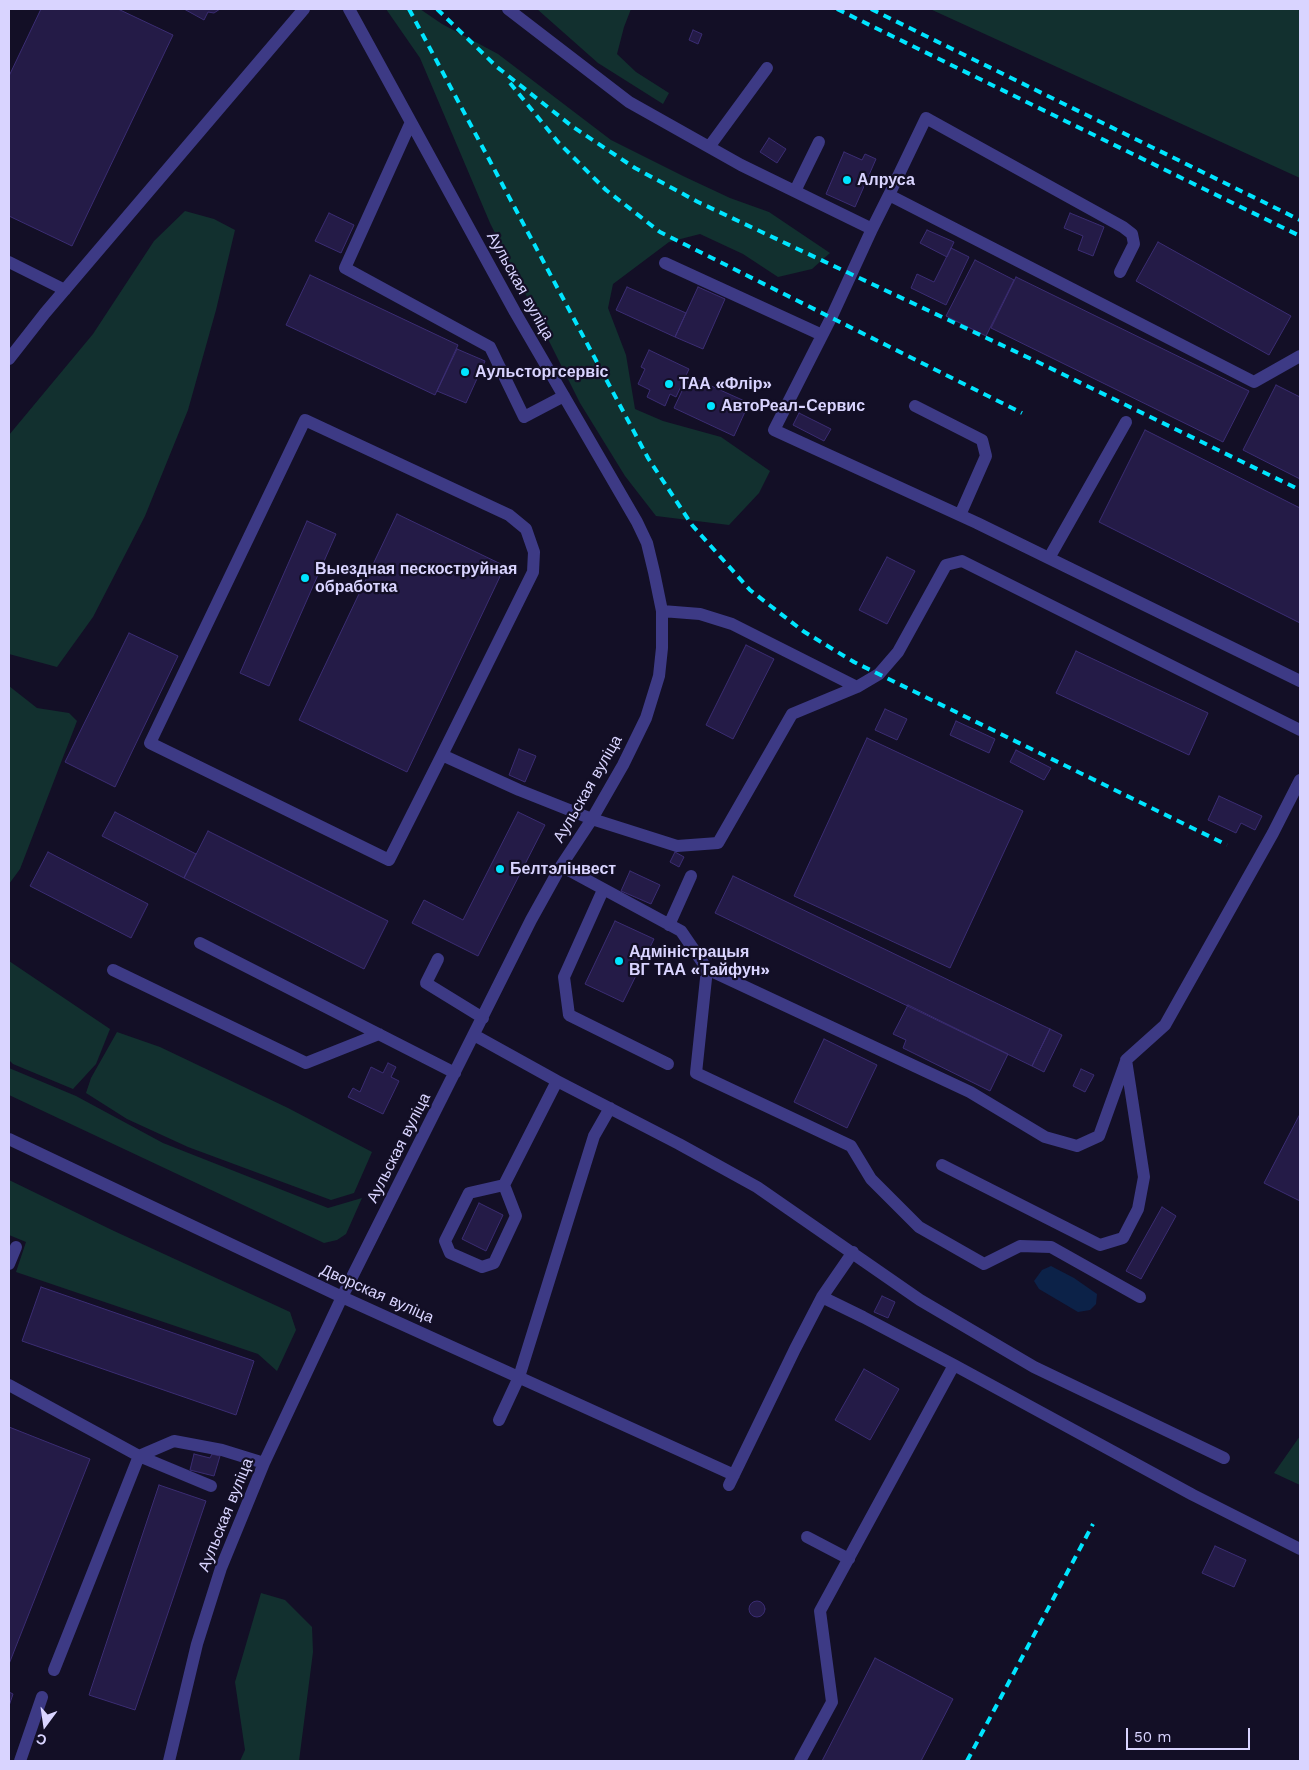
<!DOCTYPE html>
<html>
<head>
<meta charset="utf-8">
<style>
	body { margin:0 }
	#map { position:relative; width:1309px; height:1770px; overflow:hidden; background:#130f26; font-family:"Work Sans",sans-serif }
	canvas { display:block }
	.frame { position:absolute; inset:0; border:10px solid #d9d4ff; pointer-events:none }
	.north { position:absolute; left:20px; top:1700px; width:50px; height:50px; -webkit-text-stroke:4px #130f26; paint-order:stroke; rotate:194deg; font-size:14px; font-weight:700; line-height:20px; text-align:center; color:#d9d4ff }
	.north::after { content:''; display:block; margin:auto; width:18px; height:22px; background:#d9d4ff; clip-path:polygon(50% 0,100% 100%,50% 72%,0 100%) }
	.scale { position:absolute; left:1126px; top:1728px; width:124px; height:22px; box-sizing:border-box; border:2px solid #d9d4ff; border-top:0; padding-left:6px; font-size:15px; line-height:18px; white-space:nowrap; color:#d9d4ff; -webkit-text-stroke:4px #130f26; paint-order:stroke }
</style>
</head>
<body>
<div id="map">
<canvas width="1309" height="1770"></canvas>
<div class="frame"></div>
<div class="north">С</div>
<div class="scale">50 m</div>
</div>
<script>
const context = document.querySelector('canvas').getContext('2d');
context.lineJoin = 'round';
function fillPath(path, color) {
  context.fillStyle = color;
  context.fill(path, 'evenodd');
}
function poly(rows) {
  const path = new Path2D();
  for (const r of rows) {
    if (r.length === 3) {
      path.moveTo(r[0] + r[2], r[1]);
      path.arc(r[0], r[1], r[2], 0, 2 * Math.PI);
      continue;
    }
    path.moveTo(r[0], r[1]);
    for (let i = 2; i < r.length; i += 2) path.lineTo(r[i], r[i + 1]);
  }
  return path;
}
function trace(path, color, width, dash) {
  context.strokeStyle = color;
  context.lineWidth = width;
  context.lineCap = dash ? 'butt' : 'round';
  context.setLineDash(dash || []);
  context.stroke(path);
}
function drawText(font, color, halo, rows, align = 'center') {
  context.font = font + ' "Work Sans",sans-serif';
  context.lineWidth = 4.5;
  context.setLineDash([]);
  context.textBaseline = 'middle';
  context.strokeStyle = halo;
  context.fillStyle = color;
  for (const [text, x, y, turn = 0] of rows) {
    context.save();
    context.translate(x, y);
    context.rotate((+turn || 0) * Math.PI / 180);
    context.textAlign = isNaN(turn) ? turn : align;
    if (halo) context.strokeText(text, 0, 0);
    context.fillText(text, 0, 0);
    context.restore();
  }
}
fillPath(poly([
	[386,9,420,9,442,24,498,54,611,140,683,176,730,198,769,212,830,253,812,269,778,277,743,254,700,234,669,242,613,284,608,308,626,355,635,409,663,421,721,437,770,471,759,493,729,525,656,516,625,476,580,403,490,223,420,58],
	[537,9,631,9,624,27,617,54,636,72,669,93,663,104,598,63],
	[930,9,1300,9,1300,178],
	[185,211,214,219,235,230,216,310,188,410,145,516,93,617,57,667,9,654,9,435,93,334,154,241],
	[9,686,37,708,69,713,77,721,20,869,9,884],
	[9,961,110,1029,96,1064,73,1089,13,1064,9,1060],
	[117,1032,160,1047,288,1108,372,1152,354,1193,331,1200,188,1147,127,1119,86,1093,91,1078],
	[9,1068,76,1096,163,1143,328,1208,362,1198,346,1234,337,1240,324,1243,9,1095],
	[9,1180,114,1231,290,1312,296,1330,277,1371,258,1354,16,1272,26,1242,9,1235],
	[1300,1436,1300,1485,1274,1473],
	[261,1593,285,1600,312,1627,313,1652,299,1761,240,1761,245,1750,235,1682]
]), '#12302f');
fillPath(poly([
	[1051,1266,1074,1278,1097,1294,1096,1304,1090,1310,1078,1312,1039,1289,1034,1281,1042,1270]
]), '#0c2248');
const building = poly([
	[41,9,118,9,173,35,72,246,9,216,9,76,41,9],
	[184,9,220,9,214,13,208,12,204,20,184,9],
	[693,30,702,34,698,44,689,40,693,30],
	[769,138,786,149,777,163,760,152,769,138],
	[844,152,862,160,865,154,876,159,855,207,826,194,844,152],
	[329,213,354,225,341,253,315,241,329,213],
	[1070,213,1104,227,1093,256,1078,250,1083,236,1064,228,1070,213],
	[927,230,954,242,947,257,920,243,927,230],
	[1158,242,1291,316,1269,355,1136,281,1158,242],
	[951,248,969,257,946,305,911,288,917,274,934,282,951,248],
	[975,260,1014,280,986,336,946,316,975,260],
	[310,275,458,345,435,395,286,325,310,275],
	[1016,277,1249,391,1223,442,991,328,1016,277],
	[627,287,686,313,675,337,616,310,627,287],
	[698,287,725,299,703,349,675,337,698,287],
	[457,349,485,361,466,403,437,391,457,349],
	[649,350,689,369,676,397,670,394,665,406,647,397,650,390,638,384,645,369,641,367,649,350],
	[689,376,749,403,734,436,674,408,689,376],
	[1276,385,1300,397,1300,479,1243,450,1276,385],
	[799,413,831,429,824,441,793,425,799,413],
	[1145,430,1300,508,1300,623,1099,522,1145,430],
	[397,514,505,566,407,772,299,720,397,514],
	[307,521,336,534,269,686,240,673,307,521],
	[887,557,915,571,887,624,859,610,887,557],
	[129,633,178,656,115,787,65,762,129,633],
	[746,645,774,659,733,739,706,725,746,645],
	[1076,651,1208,713,1189,755,1056,693,1076,651],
	[885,709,907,719,897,740,875,730,885,709],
	[956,721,995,739,989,753,950,735,956,721],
	[867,738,1023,811,950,968,794,896,867,738],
	[519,749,536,756,525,782,509,775,519,749],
	[1016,750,1051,768,1044,780,1010,762,1016,750],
	[1219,796,1262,816,1255,830,1241,823,1236,833,1208,820,1219,796],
	[115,812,196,854,184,878,102,836,115,812],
	[518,812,545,825,478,956,412,923,424,900,463,920,518,812],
	[208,831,388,921,364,969,184,878,208,831],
	[48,852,148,904,131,938,30,886,48,852],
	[675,852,684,857,679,867,670,862,675,852],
	[630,871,660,885,651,904,621,891,630,871],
	[733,876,1050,1029,1032,1066,715,913,733,876],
	[615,921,654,939,623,1002,585,984,615,921],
	[908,1005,1008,1054,990,1091,903,1048,906,1040,893,1034,908,1005],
	[1050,1029,1062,1035,1044,1072,1032,1066,1050,1029],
	[824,1039,877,1065,847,1128,794,1102,824,1039],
	[388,1063,396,1067,391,1077,399,1081,383,1114,348,1097,353,1088,360,1092,371,1067,383,1073,388,1063],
	[1081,1069,1094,1075,1085,1092,1073,1086,1081,1069],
	[1300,1114,1300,1201,1264,1183,1300,1114],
	[479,1203,503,1215,486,1251,462,1239,479,1203],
	[1162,1207,1176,1216,1141,1279,1126,1271,1162,1207],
	[41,1287,254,1361,236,1415,22,1341,41,1287],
	[882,1296,895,1302,888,1318,874,1312,882,1296],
	[864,1369,899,1389,870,1440,835,1420,864,1369],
	[9,1427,90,1459,9,1664,9,1427],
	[194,1454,210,1458,212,1454,220,1456,214,1476,190,1470,194,1454],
	[159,1485,206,1501,135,1710,89,1695,159,1485],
	[1215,1546,1246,1560,1234,1587,1202,1573,1215,1546],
	[757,1609,8],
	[875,1658,953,1699,921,1761,822,1761,875,1658],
	[9,1692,13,1694,9,1706,9,1692]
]);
fillPath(building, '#241b47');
trace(building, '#3b2d73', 1);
trace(poly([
	[508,9,629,102,741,165,872,229,832,316,774,430,977,523,1300,681],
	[411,122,345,268,490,347,524,417,564,396],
	[709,147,767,68],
	[795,191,819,142],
	[889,195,926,118,1123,227,1132,234,1134,244,1120,272],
	[872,229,889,195,1254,382,1300,356],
	[9,262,65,290],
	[665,263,822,335],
	[9,359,45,313,304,9],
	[915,406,982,440,986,456,960,515],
	[1049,558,1126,422],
	[662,611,700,614,732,624,857,687],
	[442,755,389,860,150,743,305,420,509,515,526,529,534,552,533,572,442,755,519,790,592,819,677,846,718,843,792,714,857,687,879,674,898,652,946,565,962,561,1300,730],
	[561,866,681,931,707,969,970,1092,1045,1137,1077,1146,1099,1136,1126,1061],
	[603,890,564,977,569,1015,668,1064],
	[669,925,691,876],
	[200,943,455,1073],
	[438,959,426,983,483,1018],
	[707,969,696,1073,851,1146,871,1179,919,1227,984,1264,1020,1246,1051,1247,1140,1297],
	[113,970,306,1063,379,1034],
	[474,1035,557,1081,679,1144,757,1187,920,1300,1034,1367,1224,1458],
	[9,1139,342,1297,734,1475],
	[942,1165,1100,1245,1123,1238,1138,1209,1144,1177,1126,1060,1165,1025,1273,833,1300,780],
	[504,1185,469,1193,445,1241,450,1253,482,1267,494,1263,516,1216,504,1185,557,1081],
	[9,1264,16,1247],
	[822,1297,863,1317,954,1365,1193,1495,1300,1549],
	[9,1385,139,1456,54,1670],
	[499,1420,519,1377,594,1136,610,1108],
	[139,1456,174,1441,222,1450,264,1463],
	[139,1456,211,1486],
	[729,1485,795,1349,822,1297,853,1252],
	[807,1537,849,1559],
	[20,1761,42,1697],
	[169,1761,197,1644,221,1568,264,1463,342,1297,531,920,561,866,592,819,623,765,646,718,659,676,662,648,662,611,654,572,647,543,637,522,515,312,349,9],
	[800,1761,832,1702,820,1611,954,1365]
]), '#3d3a85', 12);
trace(poly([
	[409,9,648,458,692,525,750,590,803,631,854,662,1227,845],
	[437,9,497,67,573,127,635,168,698,202,1044,365,1300,490],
	[837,9,1300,236],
	[871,9,1300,220],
	[510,83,558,142,606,190,660,232,1022,413],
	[967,1761,1093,1524]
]), '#00e5ff', 4, [8, 6]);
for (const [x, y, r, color] of [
	[847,180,5,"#00e5ff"],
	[465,372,5,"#00e5ff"],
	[669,384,5,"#00e5ff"],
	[711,406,5,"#00e5ff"],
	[305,578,5,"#00e5ff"],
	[500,869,5,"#00e5ff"],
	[619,961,5,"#00e5ff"]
]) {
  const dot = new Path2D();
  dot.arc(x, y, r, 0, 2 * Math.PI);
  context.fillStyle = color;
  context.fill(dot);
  trace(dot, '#130f26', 2);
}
drawText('bold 16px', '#d9d4ff', '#130f26', [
	["Алруса",857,180],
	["Аульсторгсервіс",475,372],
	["ТАА «Флір»",679,384],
	["АвтоРеал-Сервис",721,406],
	["Выездная пескоструйная",315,569],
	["обработка",315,587],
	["Белтэлінвест",510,869],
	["Адміністрацыя",629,952],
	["ВГ ТАА «Тайфун»",629,970]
], 'left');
drawText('16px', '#d9d4ff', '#130f26', [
	["Аульская вуліца",520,286,61],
	["Аульская вуліца",588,789,-60],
	["Аульская вуліца",399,1148,-63],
	["Дворская вуліца",377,1294,24],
	["Аульская вуліца",226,1515,-68]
]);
</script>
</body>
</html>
